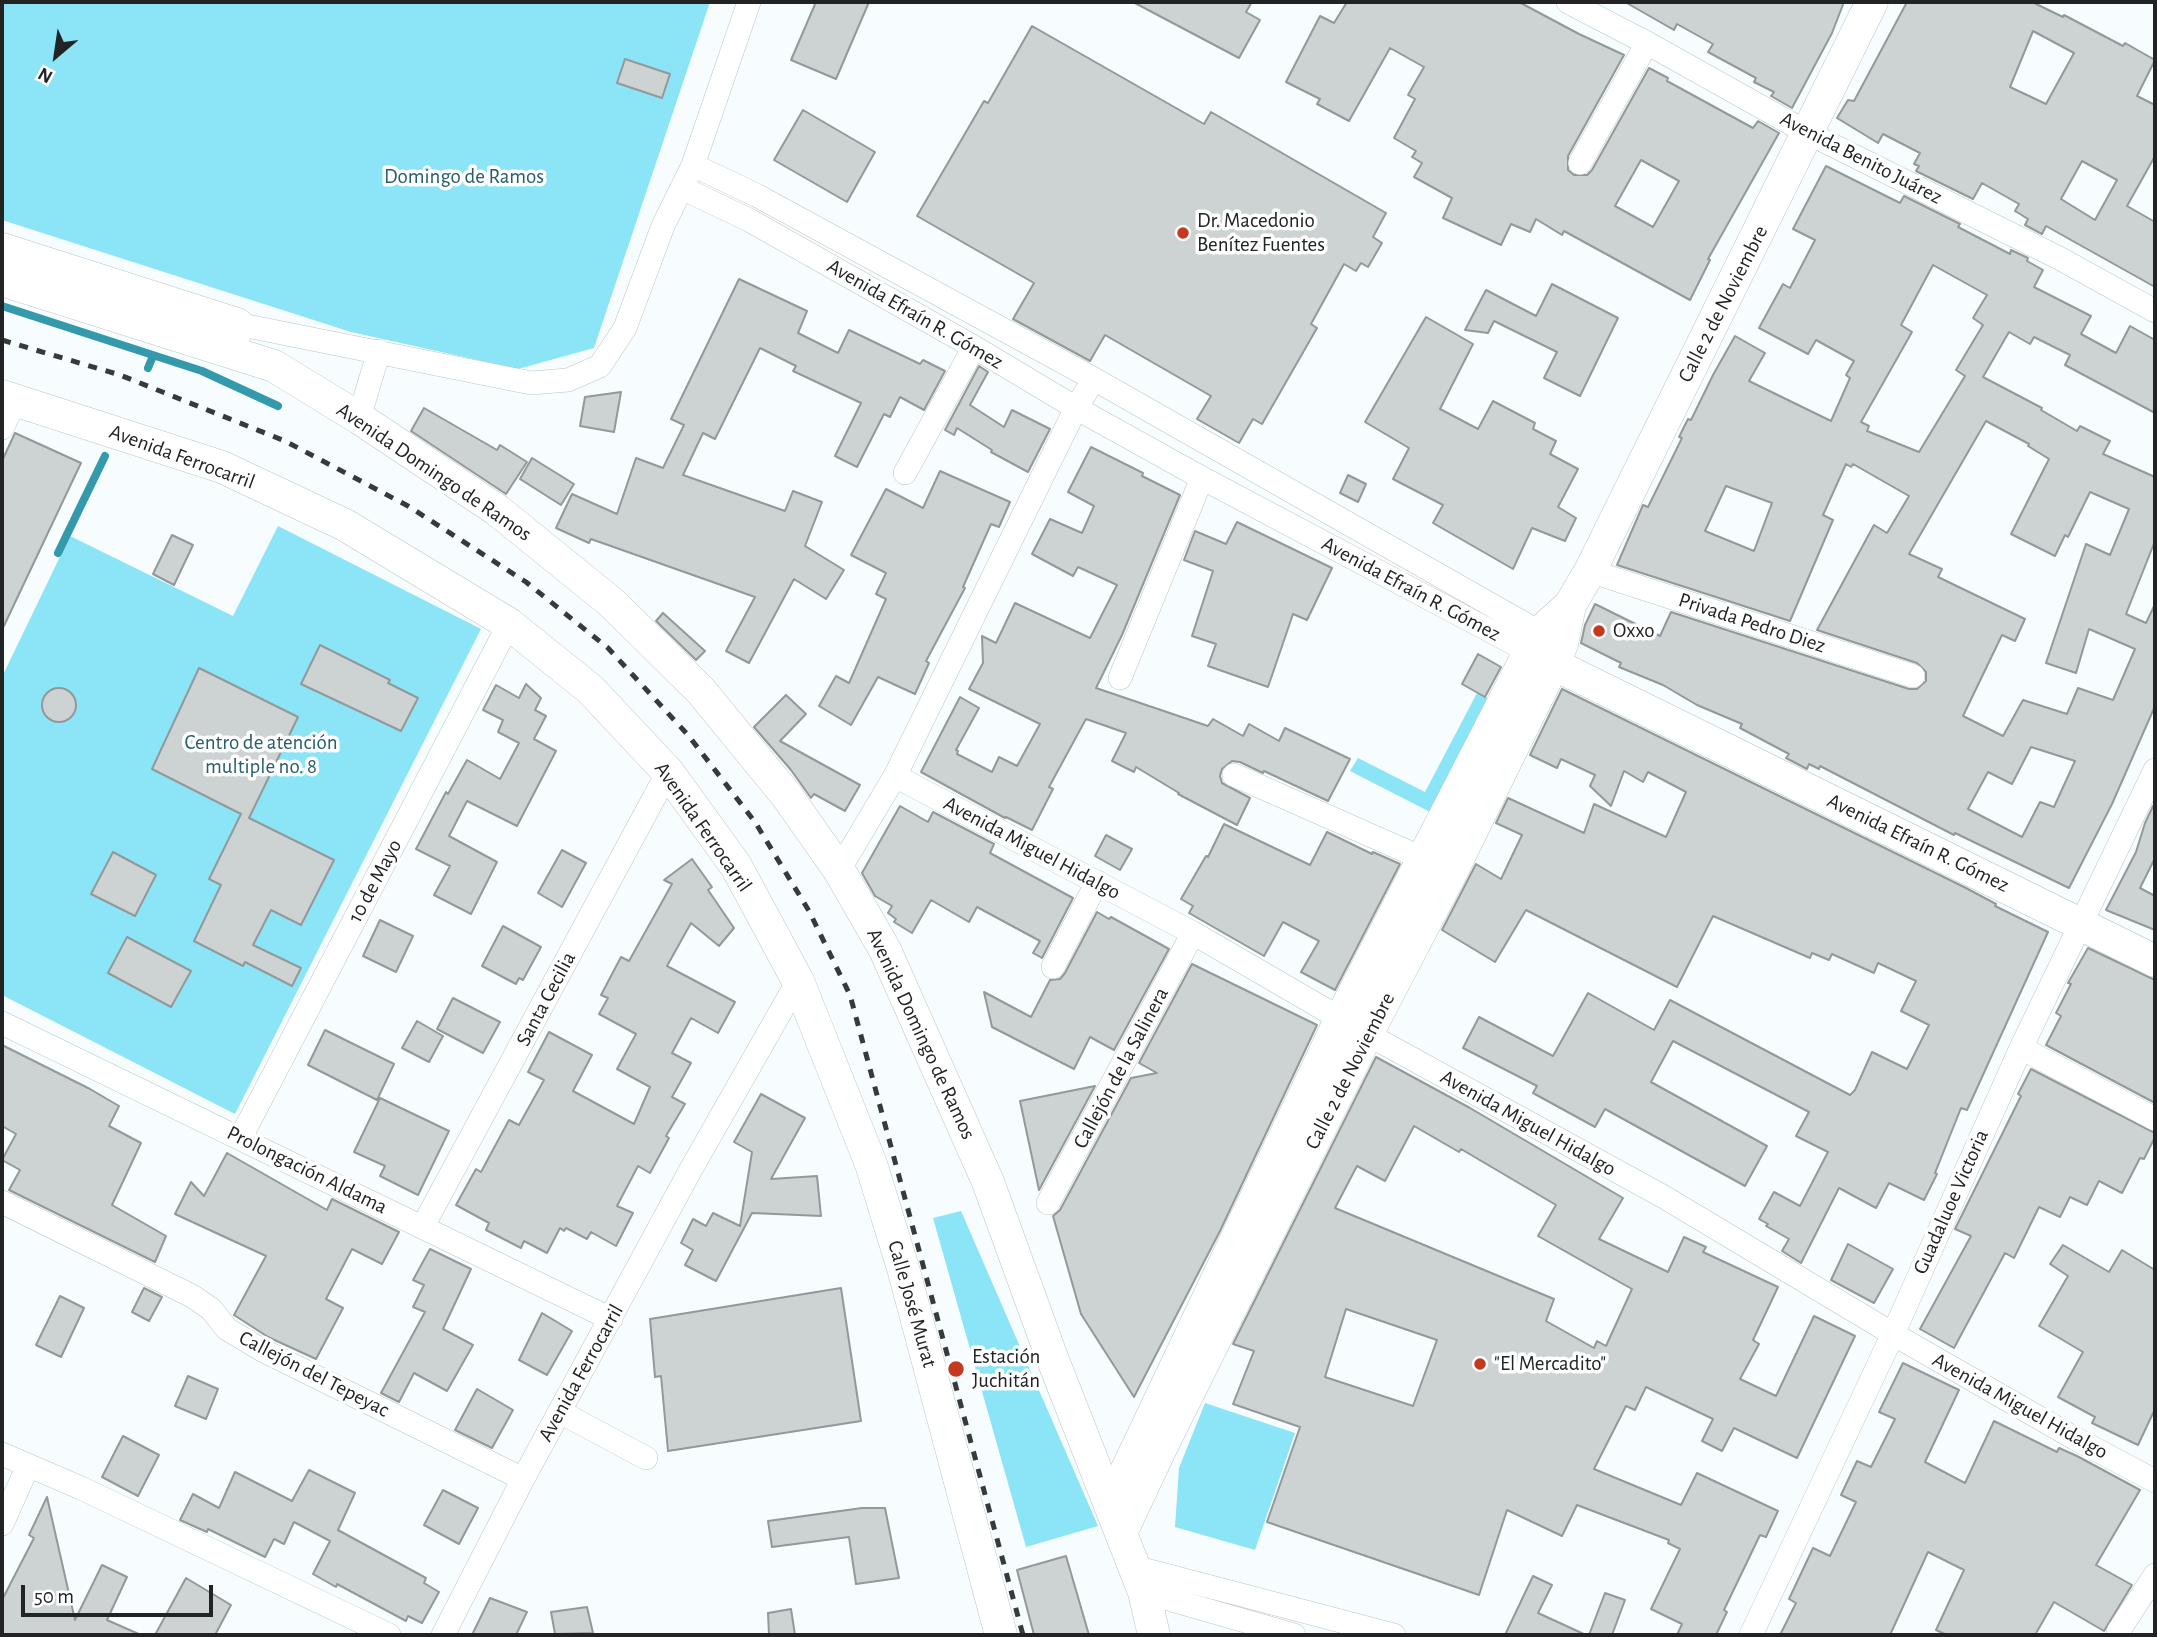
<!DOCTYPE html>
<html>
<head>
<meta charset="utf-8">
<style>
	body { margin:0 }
	#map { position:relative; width:2157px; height:1637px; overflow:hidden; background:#f7fcfe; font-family:"Alegreya Sans",sans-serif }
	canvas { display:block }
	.frame { position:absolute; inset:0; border:4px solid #212324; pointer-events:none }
	.north { position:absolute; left:21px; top:21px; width:70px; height:70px; -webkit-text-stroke:5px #fff; paint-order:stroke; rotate:209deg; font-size:19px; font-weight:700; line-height:28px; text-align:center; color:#212324 }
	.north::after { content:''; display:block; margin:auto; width:24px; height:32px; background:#212324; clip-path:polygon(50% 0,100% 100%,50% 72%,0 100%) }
	.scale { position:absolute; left:21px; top:1585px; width:192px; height:32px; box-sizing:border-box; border:4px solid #212324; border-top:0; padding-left:9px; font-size:21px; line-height:24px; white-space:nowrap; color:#212324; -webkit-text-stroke:5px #fff; paint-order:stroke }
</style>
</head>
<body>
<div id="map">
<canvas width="2157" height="1637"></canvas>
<div class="frame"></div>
<div class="north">N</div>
<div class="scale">50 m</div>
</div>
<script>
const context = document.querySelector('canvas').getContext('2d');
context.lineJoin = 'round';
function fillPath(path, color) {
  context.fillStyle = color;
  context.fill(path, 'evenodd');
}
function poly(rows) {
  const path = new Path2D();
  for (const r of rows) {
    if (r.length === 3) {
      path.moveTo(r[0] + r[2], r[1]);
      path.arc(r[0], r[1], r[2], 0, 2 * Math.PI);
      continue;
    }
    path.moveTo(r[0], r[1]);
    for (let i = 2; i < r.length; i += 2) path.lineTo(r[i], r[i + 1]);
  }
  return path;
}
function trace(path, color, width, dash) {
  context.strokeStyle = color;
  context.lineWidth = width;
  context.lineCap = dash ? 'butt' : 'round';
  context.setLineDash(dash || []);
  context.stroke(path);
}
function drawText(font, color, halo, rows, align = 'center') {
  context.font = font + ' "Alegreya Sans",sans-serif';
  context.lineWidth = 7;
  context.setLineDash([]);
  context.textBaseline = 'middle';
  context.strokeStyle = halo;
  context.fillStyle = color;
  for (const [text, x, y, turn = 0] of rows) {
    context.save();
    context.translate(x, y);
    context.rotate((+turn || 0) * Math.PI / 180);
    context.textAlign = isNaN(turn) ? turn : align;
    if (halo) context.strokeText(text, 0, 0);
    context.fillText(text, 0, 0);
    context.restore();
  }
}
fillPath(poly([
	[2,2,710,2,594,348,518,369,351,332,2,220],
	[278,526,481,629,235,1114,2,995,2,677,70,536,233,616],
	[1477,693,1491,700,1432,813,1350,771,1358,758,1425,792],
	[961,1211,1098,1526,1026,1547,933,1218],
	[1205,1403,1295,1433,1255,1550,1175,1527,1179,1468]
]), '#8ce4f7');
trace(poly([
	[2,306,202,371,278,406],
	[148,368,153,356],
	[58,553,105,456]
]), '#3499ab', 8);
const building = poly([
	[816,2,869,2,836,79,791,60,816,2],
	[1133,2,1252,2,1246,12,1260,20,1239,58,1133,2],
	[1347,2,1519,2,1579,34,1624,55,1568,156,1568,170,1574,175,1587,175,1592,170,1649,68,1668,78,1667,81,1753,128,1758,121,1779,133,1708,259,1710,260,1690,300,1564,231,1562,235,1536,219,1530,232,1511,224,1501,245,1443,218,1452,198,1414,177,1422,163,1412,157,1416,151,1394,138,1415,99,1408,95,1424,67,1390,48,1349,121,1317,104,1320,99,1286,82,1320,16,1334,23,1347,2],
	[1641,160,1679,181,1653,227,1615,206,1641,160],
	[1625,2,1844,2,1832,33,1792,108,1771,96,1774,92,1754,82,1756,78,1708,52,1713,44,1677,24,1674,30,1625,2],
	[1907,2,2032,2,2063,17,2064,15,2123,46,2125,43,2155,60,2137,96,2155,105,2155,156,2127,206,2155,222,2155,287,2046,226,2042,234,2025,225,2028,219,2015,211,2019,204,1982,183,1973,199,1916,171,1919,166,1914,164,1920,153,1883,134,1878,143,1837,118,1848,100,1854,101,1907,2],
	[2033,31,2074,53,2046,104,2010,87,2033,31],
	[2082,161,2117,180,2095,220,2061,199,2082,161],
	[1032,26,1204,124,1211,112,1386,213,1373,237,1382,243,1368,267,1361,263,1356,271,1344,264,1311,324,1317,328,1262,424,1253,419,1239,443,1197,419,1211,396,1105,335,1090,361,1013,319,1034,283,917,216,984,101,988,103,1032,26],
	[625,59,670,74,662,98,617,83,625,59],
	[803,110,875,152,847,202,774,160,803,110],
	[1826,166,1900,203,1904,196,1960,224,1958,227,2010,254,2011,250,2028,258,2027,261,2043,270,2034,287,2091,316,2081,334,2116,353,2130,326,2155,340,2155,413,2065,365,2070,355,2034,337,2030,344,2009,332,1983,377,2042,408,2041,410,2077,431,2080,426,2110,441,2103,454,2155,477,2155,541,2126,614,2146,623,2155,604,2155,706,2112,804,2069,888,1955,833,1954,835,1820,766,1819,769,1809,764,1807,769,1786,758,1789,754,1740,728,1742,724,1697,705,1663,685,1619,667,1621,663,1581,643,1585,625,1595,604,1660,636,1671,612,1909,689,1917,689,1926,681,1926,672,1917,663,1817,630,1874,525,1887,533,1909,496,1853,464,1851,467,1846,464,1823,515,1833,520,1790,621,1617,565,1643,505,1648,507,1682,438,1679,437,1688,419,1691,420,1713,375,1735,336,1765,353,1749,381,1831,421,1850,378,1846,375,1854,361,1816,340,1808,354,1759,328,1783,284,1790,288,1815,240,1793,229,1826,166],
	[1933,265,1987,295,1973,318,1983,325,1956,370,1965,376,1919,452,1867,431,1869,426,1861,422,1912,332,1901,325,1933,265],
	[1986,421,2029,444,2028,446,2049,459,2011,534,2055,556,2065,535,2068,537,2090,492,2129,509,2110,555,2086,544,2046,663,2076,673,2089,629,2135,649,2113,700,2078,688,2067,714,2023,700,2003,736,1963,716,2002,635,2015,641,2025,619,1938,577,1942,569,1909,554,1986,421],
	[1726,486,1772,503,1754,551,1705,531,1726,486],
	[2031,747,2075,761,2054,807,2040,802,2022,837,1968,809,1988,772,2012,784,2031,747],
	[739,279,807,311,798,333,838,353,849,330,920,364,923,360,945,371,924,410,900,397,890,417,884,414,857,467,835,456,861,403,793,371,796,366,760,348,715,439,703,433,683,475,785,511,793,491,822,502,805,546,844,570,826,599,794,579,749,663,726,651,755,597,591,539,589,543,556,528,572,494,617,514,636,458,663,468,684,425,671,419,739,279],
	[1552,284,1618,318,1580,396,1544,378,1557,352,1494,321,1488,333,1465,330,1486,290,1536,316,1552,284],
	[1426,317,1473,344,1440,409,1478,429,1493,401,1535,423,1533,429,1556,441,1550,454,1578,469,1558,507,1576,518,1565,541,1532,528,1513,569,1433,523,1443,505,1393,479,1409,448,1365,422,1426,317],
	[979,366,988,372,970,405,1004,427,1012,410,1050,429,1028,472,991,452,992,450,957,428,954,435,945,430,979,366],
	[621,392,614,432,580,426,585,397,621,392],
	[424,408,497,450,500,445,527,462,506,494,411,431,424,408],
	[15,433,81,463,2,630,2,461,15,433],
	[1091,447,1143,473,1142,476,1180,495,1122,635,1096,688,1208,726,1213,719,1243,736,1249,724,1279,741,1285,728,1350,759,1328,801,1264,771,1263,773,1240,762,1232,761,1222,769,1220,776,1222,783,1250,798,1237,825,1178,794,1179,793,1136,767,1134,772,1112,761,1126,733,1086,719,1049,787,1053,789,1032,830,1006,817,1005,818,921,772,960,697,979,708,956,750,958,751,957,754,992,772,999,757,1017,766,1040,724,969,689,983,663,982,636,996,643,1015,603,1090,638,1117,585,1078,567,1073,576,1032,554,1050,519,1082,533,1094,506,1068,492,1091,447],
	[532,458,574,484,561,505,520,479,532,458],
	[940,471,1010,502,999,527,991,524,963,587,965,588,926,661,929,663,915,694,878,677,851,725,819,706,836,676,849,683,886,599,876,594,886,573,851,555,886,489,923,508,940,471],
	[1348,475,1366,484,1358,502,1340,493,1348,475],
	[1237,522,1332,568,1307,620,1293,614,1268,687,1208,666,1216,644,1192,636,1213,571,1184,560,1195,531,1226,544,1237,522],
	[172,535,193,545,174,585,153,574,172,535],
	[663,613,705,651,696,660,656,621,663,613],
	[320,645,390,680,388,683,418,698,401,731,301,684,320,645],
	[1478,654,1501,667,1485,697,1462,684,1478,654],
	[199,668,298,717,249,818,334,860,301,925,271,910,253,945,301,968,292,986,245,962,243,966,194,941,221,885,209,879,241,814,152,769,199,668],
	[526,684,541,698,535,710,546,716,534,739,556,751,517,826,467,801,449,836,497,862,471,914,434,895,450,866,416,849,446,792,448,794,467,760,500,779,519,743,498,732,503,720,483,710,496,685,519,698,526,684],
	[59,705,17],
	[1562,689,1966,888,1996,904,1995,906,2048,932,1967,1110,1961,1108,1935,1173,1937,1174,1924,1200,1889,1183,1876,1208,1839,1188,1801,1263,1782,1251,1789,1239,1766,1226,1768,1224,1759,1219,1774,1192,1800,1206,1828,1152,1796,1136,1809,1112,1673,1041,1651,1082,1767,1146,1745,1186,1605,1109,1595,1127,1533,1093,1537,1086,1463,1048,1479,1017,1553,1056,1588,993,1654,1030,1670,1000,1850,1095,1855,1090,1872,1052,1907,1069,1929,1025,1901,1011,1916,981,1878,963,1874,973,1832,954,1829,960,1812,953,1810,958,1713,916,1677,987,1526,910,1495,962,1442,930,1476,864,1501,879,1522,835,1496,823,1508,798,1584,833,1594,804,1666,837,1686,792,1648,772,1643,782,1624,771,1611,806,1590,786,1595,775,1561,759,1557,768,1530,755,1562,689],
	[786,695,806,714,780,741,860,785,845,811,814,794,811,798,791,770,754,727,786,695],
	[900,806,928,822,933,812,994,844,990,853,1073,898,1042,958,1033,953,1040,941,977,907,969,922,931,900,912,933,894,922,896,919,888,913,892,906,875,896,862,873,900,806],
	[2153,806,2155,806,2155,858,2140,888,2155,896,2155,930,2106,910,2136,852,2145,823,2153,806],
	[1224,824,1310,865,1327,832,1372,854,1373,852,1400,864,1335,990,1301,972,1319,941,1283,922,1264,956,1189,913,1193,906,1181,899,1206,856,1208,857,1224,824],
	[1106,835,1132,849,1120,870,1095,856,1106,835],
	[562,850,586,863,562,907,538,893,562,850],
	[113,852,156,875,135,916,91,894,113,852],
	[692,859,712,887,708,890,734,928,719,946,691,923,667,966,735,1002,718,1033,691,1018,672,1053,691,1063,672,1097,685,1104,666,1136,669,1138,650,1173,638,1166,617,1206,633,1213,616,1246,591,1232,587,1239,566,1228,564,1231,560,1228,547,1253,524,1241,521,1248,486,1230,489,1223,456,1205,476,1169,481,1172,509,1120,519,1125,544,1080,528,1072,549,1032,592,1055,573,1091,634,1124,650,1087,617,1069,636,1034,599,1014,608,998,601,995,621,957,629,961,672,884,664,880,692,859],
	[1097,912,1109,919,1111,917,1169,949,1114,1050,1090,1037,1074,1069,992,1027,984,992,1031,1017,1050,980,1060,979,1065,973,1097,912],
	[380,920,413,936,396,972,363,956,380,920],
	[503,926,541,947,523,980,519,978,516,984,482,966,503,926],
	[127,937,191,971,171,1007,108,973,127,937],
	[2088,948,2155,980,2155,1103,2046,1045,2061,1016,2056,1013,2071,984,2068,983,2088,948],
	[1192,964,1317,1025,1220,1231,1134,1397,1081,1314,1053,1216,1060,1210,1131,1078,1157,1073,1139,1063,1192,964],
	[453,998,500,1022,483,1053,437,1029,453,998],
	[417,1021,443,1036,429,1062,402,1048,417,1021],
	[325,1030,394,1064,377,1100,308,1065,325,1030],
	[2,1045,90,1089,119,1106,109,1126,141,1143,112,1205,166,1236,155,1262,9,1190,20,1170,2,1160,16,1134,2,1126,2,1045],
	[1376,1057,1470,1108,1623,1198,1599,1239,1668,1272,1684,1237,1706,1247,1703,1252,1778,1287,1753,1340,1759,1344,1740,1379,1776,1396,1814,1316,1855,1336,1797,1458,1734,1428,1722,1451,1702,1441,1713,1419,1646,1387,1635,1410,1626,1406,1594,1469,1681,1505,1697,1473,1778,1511,1766,1537,1760,1535,1724,1610,1727,1612,1716,1635,1677,1635,1682,1624,1651,1609,1680,1549,1668,1543,1669,1540,1577,1505,1562,1536,1507,1510,1479,1595,1267,1522,1300,1427,1233,1404,1254,1351,1233,1344,1376,1057],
	[1414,1126,1459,1152,1461,1149,1556,1205,1538,1236,1632,1289,1606,1346,1597,1341,1594,1348,1546,1321,1554,1299,1335,1208,1357,1166,1385,1181,1414,1126],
	[1346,1309,1437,1340,1413,1406,1325,1377,1346,1309],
	[2031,1069,2155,1133,2155,1137,2144,1159,2140,1158,2122,1193,2099,1181,2087,1205,2070,1197,2060,1217,2039,1207,2014,1258,2005,1253,1954,1348,1920,1329,1971,1236,1955,1229,2021,1096,2018,1094,2031,1069],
	[1095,1086,1039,1190,1020,1101,1095,1086],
	[761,1094,805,1118,771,1179,817,1176,821,1216,752,1213,716,1281,685,1265,693,1250,681,1243,693,1219,706,1226,713,1213,740,1226,752,1152,734,1142,761,1094],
	[380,1098,449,1131,418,1195,380,1176,385,1166,354,1152,380,1098],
	[227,1153,327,1210,332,1199,399,1232,382,1264,352,1249,326,1299,343,1308,316,1359,268,1337,234,1315,266,1256,175,1214,191,1182,204,1196,227,1153],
	[1848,1244,1893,1269,1874,1303,1831,1280,1848,1244],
	[2063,1245,2109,1272,2122,1250,2155,1270,2155,1409,2138,1445,2092,1423,2095,1417,2058,1397,2083,1352,2039,1326,2068,1276,2050,1264,2063,1245],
	[430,1249,471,1269,443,1329,473,1345,447,1391,414,1373,399,1402,381,1393,425,1312,413,1307,424,1285,413,1280,430,1249],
	[144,1288,162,1297,149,1321,132,1312,144,1288],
	[841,1288,861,1421,668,1451,661,1376,655,1377,650,1319,841,1288],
	[60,1296,84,1308,61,1357,36,1345,60,1296],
	[542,1313,572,1331,547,1375,519,1360,542,1313],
	[1903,1363,1959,1390,1925,1462,1965,1483,1994,1421,2057,1452,2059,1448,2077,1456,2140,1490,2096,1565,2132,1585,2104,1631,2054,1602,2035,1635,1947,1635,1936,1630,1964,1570,1928,1552,1890,1635,1780,1635,1796,1603,1789,1599,1813,1548,1830,1556,1856,1502,1841,1495,1857,1461,1871,1467,1895,1419,1879,1412,1903,1363],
	[188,1376,218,1389,206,1419,175,1406,188,1376],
	[477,1389,513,1410,492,1448,455,1430,477,1389],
	[123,1436,159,1455,138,1496,102,1477,123,1436],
	[309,1470,355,1493,338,1530,426,1578,424,1583,439,1592,422,1623,408,1616,406,1621,337,1584,336,1587,313,1574,330,1541,294,1522,284,1544,274,1539,265,1557,208,1529,207,1532,180,1520,193,1494,219,1508,235,1472,292,1501,309,1470],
	[443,1490,478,1508,459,1544,424,1525,443,1490],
	[47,1497,75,1620,102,1565,127,1577,107,1620,141,1635,2,1635,2,1600,34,1538,29,1535,47,1497],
	[862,1508,885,1508,899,1578,856,1584,849,1537,772,1547,768,1521,862,1508],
	[1066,1556,1089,1635,1034,1635,1017,1570,1066,1556],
	[1533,1576,1552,1585,1538,1613,1586,1635,1505,1635,1533,1576],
	[186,1578,231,1605,215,1635,155,1635,186,1578],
	[1605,1593,1625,1600,1612,1635,1589,1635,1605,1593],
	[490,1598,527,1612,516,1635,472,1635,490,1598],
	[587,1607,593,1633,555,1634,551,1612,587,1607],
	[791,1609,795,1635,769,1635,768,1613,791,1609]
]);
fillPath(building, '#cdd2d3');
trace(building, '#939899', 2);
const street = poly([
	[1568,2,1647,43,1808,133,2059,258,2155,311],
	[1580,163,1647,43],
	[693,165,756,195,1094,379,1553,640],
	[682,188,749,220,974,347,1076,408,1202,478,1530,652],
	[237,324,531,383,568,380,600,366,625,328,663,226,693,165,749,2],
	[359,418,379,351],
	[2,428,16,400],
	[905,473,974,347],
	[1590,571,1913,676],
	[1120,678,1202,478],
	[1234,775,1424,859],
	[895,776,1193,933,1367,1034,1664,1197,1893,1334,2076,1439,2155,1481],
	[839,870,895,776,1076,408,1094,379],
	[1053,967,1097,882],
	[2,1023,611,1319],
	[2021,1048,2155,1119],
	[241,1137,509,624],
	[2,1202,192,1296,211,1309,227,1329,262,1350,523,1479],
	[1048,1203,1193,933],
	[423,1226,668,772],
	[560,1412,646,1458],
	[2,1454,81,1488,389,1635],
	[2,1524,28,1466],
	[1135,1567,1394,1635],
	[1144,1592,1294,1635],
	[2118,1632,2155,1575],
	[443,1635,523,1479,690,1171,798,981],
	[1751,1635,1893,1334,2021,1048,2155,770]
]);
const secondary = poly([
	[2,249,237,324,230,352],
	[2,280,274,366,359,418,497,510,612,603,701,691,787,796,839,870,885,950,988,1182,1051,1355,1144,1592,1154,1635],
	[2,396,222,467,345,525,509,624,590,689,668,772,736,866,798,981,871,1164,903,1268,1001,1635],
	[1535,655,2155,961],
	[1110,1505,1341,1018,1539,633,1570,605,1590,571,1872,2],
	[1121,1533,1161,1448,1367,1034,1452,871,1554,663,1562,644,1570,605]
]);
trace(street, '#bec4c5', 24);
trace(secondary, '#bec4c5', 33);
trace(street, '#fff', 23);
trace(secondary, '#fff', 32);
trace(poly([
	[2,340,120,375,285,441,408,506,526,582,608,648,688,735,755,822,809,911,850,995,1023,1635]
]), '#373a3b', 5, [9, 9]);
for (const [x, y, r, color] of [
	[1183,233,7,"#c53921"],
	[1599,631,7,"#c53921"],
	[1480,1364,7,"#c53921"],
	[956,1369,9,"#c53921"]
]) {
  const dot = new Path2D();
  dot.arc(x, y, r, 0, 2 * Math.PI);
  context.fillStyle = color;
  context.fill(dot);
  trace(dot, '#fff', 2.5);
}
drawText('21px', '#212324', '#fff', [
	["Avenida Benito Juárez",1861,158,27],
	["Calle 2 de Noviembre",1723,304,-63],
	["Avenida Efraín R. Gómez",915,314,30],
	["Avenida Ferrocarril",182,457,20],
	["Avenida Domingo de Ramos",434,472,34],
	["Avenida Efraín R. Gómez",1411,589,28],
	["Privada Pedro Diez",1752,623,18],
	["Avenida Ferrocarril",703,827,55],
	["Avenida Efraín R. Gómez",1918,843,26],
	["Avenida Miguel Hidalgo",1032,848,28],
	["10 de Mayo",375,881,-62],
	["Santa Cecilia",546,999,-62],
	["Avenida Domingo de Ramos",921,1034,65],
	["Callejón de la Salinera",1121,1068,-62],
	["Calle 2 de Noviembre",1350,1071,-63],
	["Avenida Miguel Hidalgo",1528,1123,29],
	["Prolongación Aldama",307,1170,26],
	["Guadaluoe Victoria",1951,1202,-66],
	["Calle José Murat",912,1304,74],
	["Avenida Ferrocarril",581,1373,-61],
	["Callejón del Tepeyac",314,1374,27],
	["Avenida Miguel Hidalgo",2020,1406,29]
]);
drawText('21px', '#265e69', '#fff', [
	["Domingo de Ramos",464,177],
	["Centro de atención",261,743],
	["multiple no. 8",261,767]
]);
drawText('21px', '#212324', '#fff', [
	["Dr. Macedonio",1197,221],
	["Benítez Fuentes",1197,245],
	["Oxxo",1613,631],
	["Estación",972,1357],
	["Juchitán",972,1381],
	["\"El Mercadito\"",1494,1364]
], 'left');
</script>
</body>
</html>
